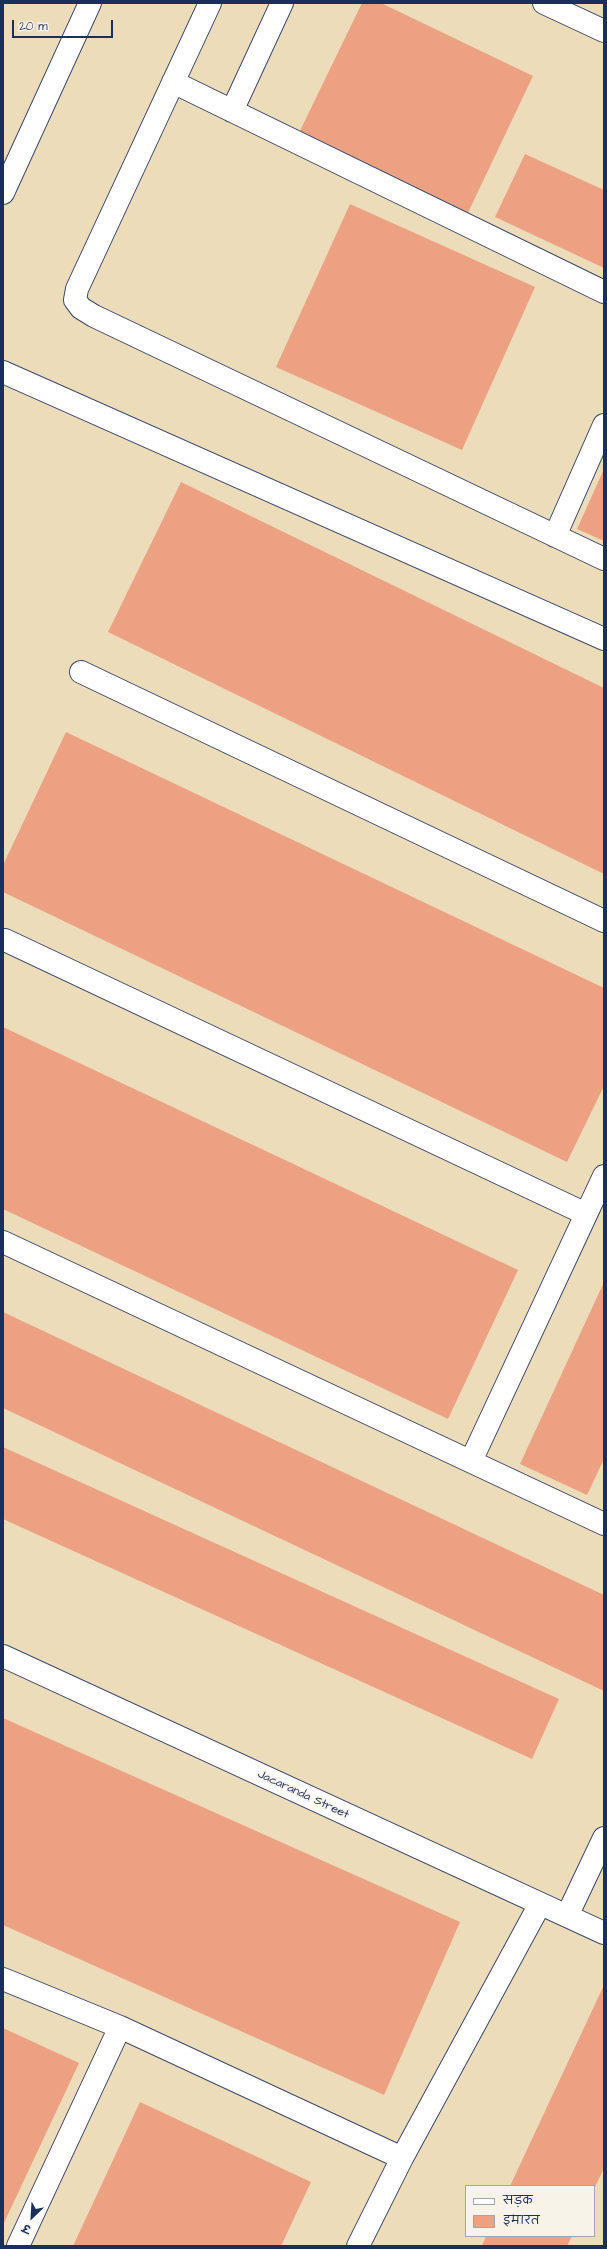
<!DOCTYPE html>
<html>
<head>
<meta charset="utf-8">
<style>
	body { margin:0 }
	#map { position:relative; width:607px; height:2249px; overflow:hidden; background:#eddcba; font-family:"Architects Daughter","Playpen Sans Deva",sans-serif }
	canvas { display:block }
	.frame { position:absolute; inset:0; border:4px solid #1b2f5e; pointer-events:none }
	.legend { position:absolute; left:465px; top:2185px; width:130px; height:52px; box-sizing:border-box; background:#f7f3e8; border:1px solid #9fa5b1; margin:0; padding:5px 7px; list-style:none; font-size:12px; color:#1b2f5e }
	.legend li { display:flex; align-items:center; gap:8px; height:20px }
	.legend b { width:20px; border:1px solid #9fa5b1 }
	.north { position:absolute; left:12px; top:2197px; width:40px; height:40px; -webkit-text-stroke:3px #f7f3e8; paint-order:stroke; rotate:205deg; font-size:11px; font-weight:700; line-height:16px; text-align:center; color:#1b2f5e }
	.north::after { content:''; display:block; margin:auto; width:14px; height:18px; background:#1b2f5e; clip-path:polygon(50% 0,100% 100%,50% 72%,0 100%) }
	.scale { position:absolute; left:12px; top:20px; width:101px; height:18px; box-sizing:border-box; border:2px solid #1b2f5e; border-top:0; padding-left:5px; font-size:12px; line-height:14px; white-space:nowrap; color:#1b2f5e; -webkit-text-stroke:3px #f7f3e8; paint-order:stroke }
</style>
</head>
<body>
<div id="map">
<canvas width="607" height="2249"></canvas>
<div class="frame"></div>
<ul class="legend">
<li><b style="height:5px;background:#fff"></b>सड़क</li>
<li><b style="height:11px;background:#eca183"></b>इमारत</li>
</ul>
<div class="north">उ</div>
<div class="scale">20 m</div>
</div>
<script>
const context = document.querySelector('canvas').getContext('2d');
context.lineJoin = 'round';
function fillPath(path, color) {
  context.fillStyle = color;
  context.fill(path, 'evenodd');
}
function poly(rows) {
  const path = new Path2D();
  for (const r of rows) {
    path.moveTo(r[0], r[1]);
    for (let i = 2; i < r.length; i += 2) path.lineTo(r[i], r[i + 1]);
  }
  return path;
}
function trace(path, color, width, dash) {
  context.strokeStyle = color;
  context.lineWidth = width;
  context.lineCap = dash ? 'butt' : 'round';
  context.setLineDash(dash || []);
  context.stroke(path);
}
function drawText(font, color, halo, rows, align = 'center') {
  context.font = font + ' "Architects Daughter",sans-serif';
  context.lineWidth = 3;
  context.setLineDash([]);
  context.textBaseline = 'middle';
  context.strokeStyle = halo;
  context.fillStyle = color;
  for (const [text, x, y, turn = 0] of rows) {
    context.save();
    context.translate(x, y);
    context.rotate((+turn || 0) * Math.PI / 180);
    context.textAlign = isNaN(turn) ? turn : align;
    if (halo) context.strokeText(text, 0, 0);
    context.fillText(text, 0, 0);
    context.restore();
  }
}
fillPath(poly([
	[362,3,381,3,533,76,465,219,296,139],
	[525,154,604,190,604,268,495,217],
	[350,204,535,287,462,450,276,367],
	[604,469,604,541,577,529],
	[181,482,604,688,604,874,108,632],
	[66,732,604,988,604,1086,567,1162,3,892,3,865],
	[3,1027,518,1270,448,1419,3,1209],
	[604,1282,604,1459,587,1495,520,1464],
	[3,1312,604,1595,604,1691,3,1408],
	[3,1447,559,1699,532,1759,3,1519],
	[3,1718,460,1922,384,2095,3,1925],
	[604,1985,604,2168,594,2189,594,2186,510,2186],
	[3,2028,79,2063,3,2225],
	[140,2102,311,2182,281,2246,73,2246],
	[486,2236,572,2236,567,2246,482,2246]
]), '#eca183');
const minor = poly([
	[210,3,77,289,75,300,81,308,94,316,604,559],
	[544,3,604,31],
	[173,82,604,292],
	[232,111,282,3],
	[3,193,90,3],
	[3,372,604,639],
	[555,536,604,425],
	[81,672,604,921],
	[5,940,586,1214],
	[3,1242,604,1524],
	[471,1461,604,1176],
	[3,1656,604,1933],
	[567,1916,604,1838],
	[3,1979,120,2027,402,2158],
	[18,2246,120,2027],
	[358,2246,402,2158,540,1904]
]);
trace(minor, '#3a496c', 24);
trace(minor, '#fff', 22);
drawText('12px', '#1b2f5e', '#f7f3e8', [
	["Jacaranda Street",303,1795,25]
]);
</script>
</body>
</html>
